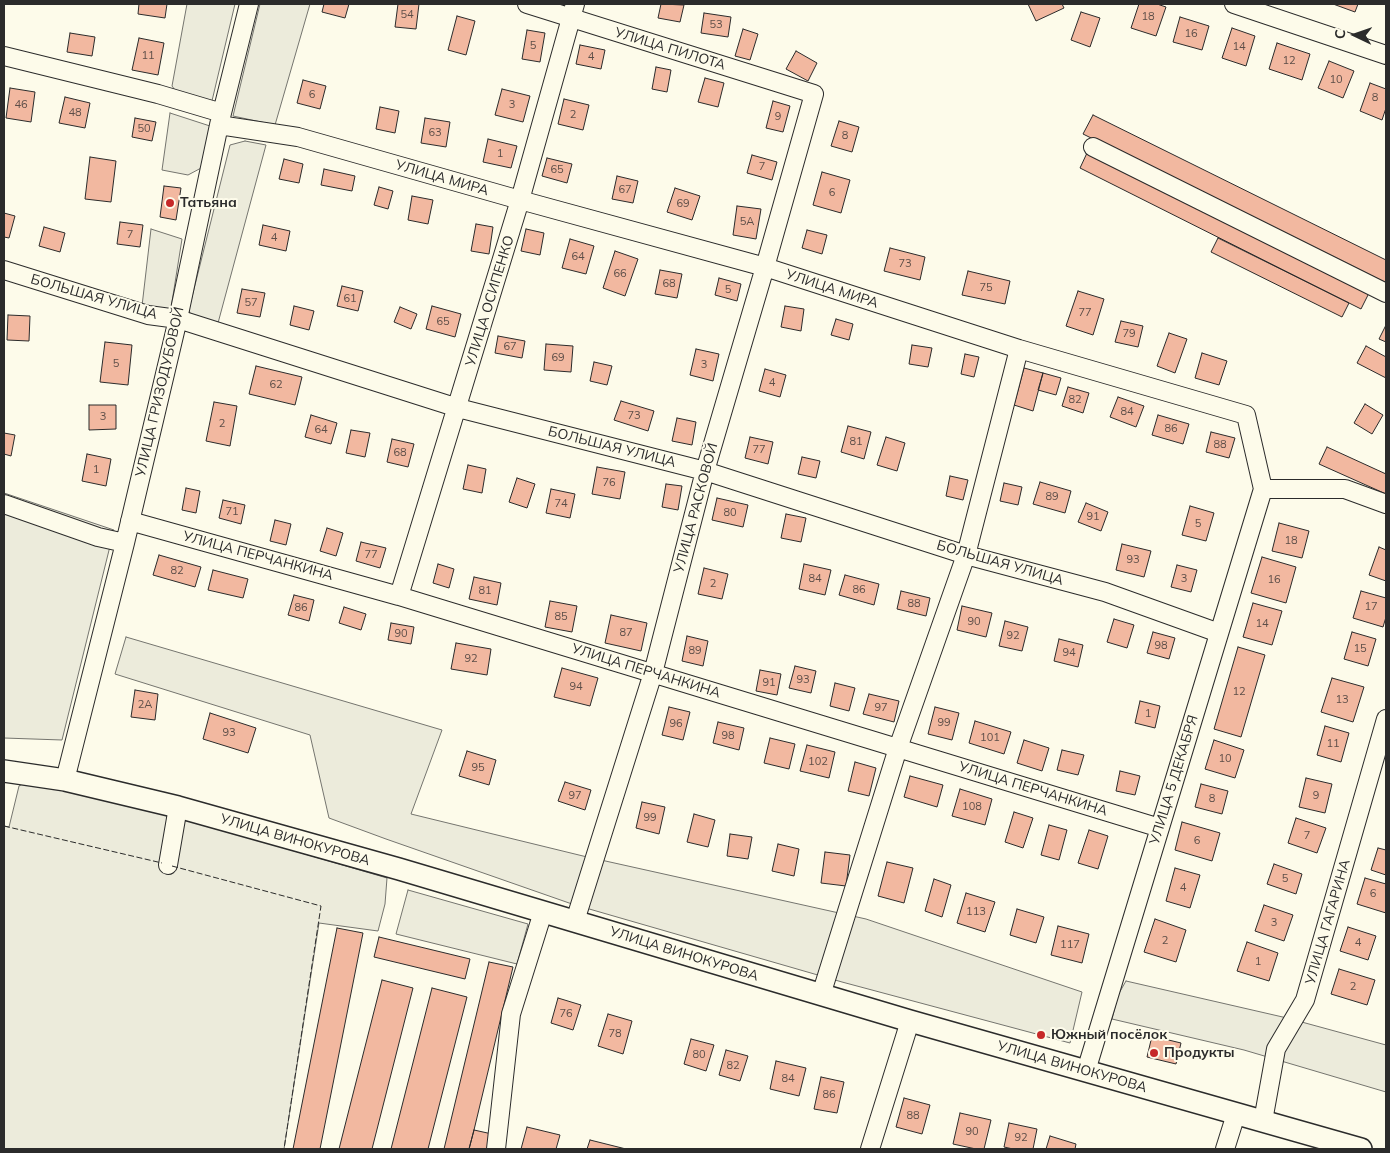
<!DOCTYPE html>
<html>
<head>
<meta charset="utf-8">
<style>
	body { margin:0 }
	#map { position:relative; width:1390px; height:1153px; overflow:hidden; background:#fdfbea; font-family:Mulish,sans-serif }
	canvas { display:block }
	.frame { position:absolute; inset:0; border:5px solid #2b2b2b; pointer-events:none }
	.north { position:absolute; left:1330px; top:10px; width:50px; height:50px; -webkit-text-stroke:4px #fdfbea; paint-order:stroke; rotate:273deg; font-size:14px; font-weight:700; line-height:20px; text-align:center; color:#2b2b2b }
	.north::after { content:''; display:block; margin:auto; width:18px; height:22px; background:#2b2b2b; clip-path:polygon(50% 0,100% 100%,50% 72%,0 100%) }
</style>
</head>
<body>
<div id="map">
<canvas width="1390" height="1153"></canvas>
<div class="frame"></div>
<div class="north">С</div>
</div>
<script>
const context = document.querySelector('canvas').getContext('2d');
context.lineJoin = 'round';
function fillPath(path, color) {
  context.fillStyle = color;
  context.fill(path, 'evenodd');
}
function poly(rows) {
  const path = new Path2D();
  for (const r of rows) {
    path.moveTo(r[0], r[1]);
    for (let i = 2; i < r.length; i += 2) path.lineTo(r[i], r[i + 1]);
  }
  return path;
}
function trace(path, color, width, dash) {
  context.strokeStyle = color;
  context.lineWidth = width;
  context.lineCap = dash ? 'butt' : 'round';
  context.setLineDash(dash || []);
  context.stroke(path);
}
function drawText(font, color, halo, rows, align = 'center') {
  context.font = font + ' Mulish,sans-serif';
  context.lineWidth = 4;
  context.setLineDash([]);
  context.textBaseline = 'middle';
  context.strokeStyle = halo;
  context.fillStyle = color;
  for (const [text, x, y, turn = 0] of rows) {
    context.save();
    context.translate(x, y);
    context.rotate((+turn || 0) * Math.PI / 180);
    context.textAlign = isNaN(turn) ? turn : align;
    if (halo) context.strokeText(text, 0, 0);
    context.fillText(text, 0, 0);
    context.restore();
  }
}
const green = poly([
	[187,4,235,4,211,105,180,97,172,86,187,4],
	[260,4,310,4,275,125,233,116,260,4],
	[170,113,210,126,203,167,188,175,162,170,170,113],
	[245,141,266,145,218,323,191,318,189,309,230,145,245,141],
	[151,229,182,239,171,308,164,312,142,306,151,229],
	[4,493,114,530,62,740,4,738,4,493],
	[126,637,442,730,411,814,583,856,866,919,1082,992,1070,1043,842,982,572,904,386,839,329,818,310,735,115,674,126,637],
	[26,782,168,814,387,878,385,904,378,931,319,923,284,1149,4,1149,4,826,9,827,19,786,26,782],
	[408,890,528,924,517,964,396,934,408,890],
	[1126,981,1287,1018,1386,1045,1386,1092,1244,1050,1112,1019,1118,995,1126,981]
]);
fillPath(green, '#ecebdb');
trace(green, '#74746e', 1);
const building = poly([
	[139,4,167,4,165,18,138,14,139,4],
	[324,4,349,4,345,18,322,12,324,4],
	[398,4,419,4,416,29,395,27,398,4],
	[661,4,684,5,680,22,658,18,661,4],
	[1028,4,1062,4,1064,8,1036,21,1028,4],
	[1139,4,1157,4,1166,7,1156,36,1131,28,1139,4],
	[1333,4,1358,4,1355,12,1333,4],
	[1081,12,1100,18,1090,47,1071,40,1081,12],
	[704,13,731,17,728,37,701,33,704,13],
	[457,16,475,21,466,55,448,50,457,16],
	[1180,17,1209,26,1202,50,1173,42,1180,17],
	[1232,28,1255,36,1246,66,1222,58,1232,28],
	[743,29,758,34,750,60,735,56,743,29],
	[527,30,545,33,540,62,522,59,527,30],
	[70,33,95,37,92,56,67,52,70,33],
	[139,38,164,43,158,75,132,70,139,38],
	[1277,43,1310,54,1302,80,1269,69,1277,43],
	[580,45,605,50,601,69,576,64,580,45],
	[796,51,817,63,808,81,786,69,796,51],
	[1329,61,1354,71,1343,98,1318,88,1329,61],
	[656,67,671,70,667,92,652,89,656,67],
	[705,78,724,83,718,107,698,102,705,78],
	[303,80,326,86,320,109,297,103,303,80],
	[1370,83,1386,89,1386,108,1382,120,1360,111,1370,83],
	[10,88,35,92,31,122,6,118,10,88],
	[502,89,530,96,523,122,495,115,502,89],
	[65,97,90,103,85,128,59,123,65,97],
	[564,99,589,105,583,130,558,124,564,99],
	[773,101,790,106,783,132,766,128,773,101],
	[380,107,399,111,395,133,376,129,380,107],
	[1093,115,1386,260,1386,283,1083,134,1093,115],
	[135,118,156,122,152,141,132,137,135,118],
	[425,118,450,122,446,147,421,143,425,118],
	[839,121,859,127,852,152,831,146,839,121],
	[488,139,517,146,511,168,483,162,488,139],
	[1087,153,1369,293,1361,309,1080,168,1087,153],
	[752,155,777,162,772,180,747,173,752,155],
	[90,157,116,161,111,202,85,199,90,157],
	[547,158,572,164,567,183,542,176,547,158],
	[284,159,303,164,299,183,279,179,284,159],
	[324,169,355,176,352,191,321,185,324,169],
	[822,172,850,180,841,213,813,205,822,172],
	[617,176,638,181,633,203,612,199,617,176],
	[164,186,181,188,176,220,160,217,164,186],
	[379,187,393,191,388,209,374,205,379,187],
	[675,188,700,196,692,220,667,212,675,188],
	[412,196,433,200,428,224,408,220,412,196],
	[737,206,761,209,756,239,733,235,737,206],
	[4,213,15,216,9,238,4,237,4,213],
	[120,222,143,225,140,247,117,244,120,222],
	[476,224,493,227,489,254,471,251,476,224],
	[263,225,290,231,286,251,259,245,263,225],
	[44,227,65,233,60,252,39,246,44,227],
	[526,229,544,233,540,255,521,251,526,229],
	[807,230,827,235,822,254,802,248,807,230],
	[1218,238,1349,303,1342,317,1211,252,1218,238],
	[570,239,594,246,586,274,562,268,570,239],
	[890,248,925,257,920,280,884,271,890,248],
	[615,251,638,259,625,296,603,288,615,251],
	[660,270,682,274,677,298,655,294,660,270],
	[968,271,1010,281,1005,304,962,295,968,271],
	[719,278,741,284,737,301,715,295,719,278],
	[342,286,363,291,358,311,337,306,342,286],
	[242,289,265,293,260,317,237,313,242,289],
	[1078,291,1104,299,1093,335,1066,326,1078,291],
	[294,306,314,311,309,330,290,325,294,306],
	[432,306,461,314,455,337,426,329,432,306],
	[785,306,804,309,801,331,781,327,785,306],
	[400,307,417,314,411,329,394,322,400,307],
	[8,315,30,316,29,341,7,340,8,315],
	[836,319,853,324,849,340,831,335,836,319],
	[1121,321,1143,326,1138,347,1115,342,1121,321],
	[1386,325,1386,342,1379,339,1386,325],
	[1169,333,1187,339,1175,373,1157,366,1169,333],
	[498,336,525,341,522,358,495,353,498,336],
	[105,342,132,345,128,385,100,382,105,342],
	[546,344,573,346,571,372,544,370,546,344],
	[912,345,932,348,928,367,909,364,912,345],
	[1366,346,1386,357,1386,378,1357,363,1366,346],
	[696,349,719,354,713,381,690,375,696,349],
	[1202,353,1227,361,1219,385,1195,378,1202,353],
	[965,354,979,357,974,377,961,374,965,354],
	[594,362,612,366,607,385,590,381,594,362],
	[256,366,302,377,295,405,249,394,256,366],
	[1024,368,1043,373,1033,411,1014,405,1024,368],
	[765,369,786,375,780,397,759,391,765,369],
	[1043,373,1061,378,1056,395,1038,390,1043,373],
	[1068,387,1089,393,1083,413,1062,406,1068,387],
	[1118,397,1144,406,1136,427,1110,417,1118,397],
	[621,401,654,411,648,431,614,420,621,401],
	[214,402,237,406,230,446,206,441,214,402],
	[1365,404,1383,415,1372,434,1354,423,1365,404],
	[89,405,116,405,116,429,89,430,89,405],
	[311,415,337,423,331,444,305,437,311,415],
	[1158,415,1189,424,1183,444,1152,435,1158,415],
	[677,418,696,422,692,445,672,441,677,418],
	[848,426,871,432,864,459,841,452,848,426],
	[351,430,370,433,365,457,346,453,351,430],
	[1211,432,1235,438,1229,458,1206,452,1211,432],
	[4,433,15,435,11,456,4,454,4,433],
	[750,437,773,442,768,464,745,458,750,437],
	[886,437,905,443,897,471,877,465,886,437],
	[392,439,414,444,408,467,387,462,392,439],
	[1327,447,1386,474,1386,494,1319,464,1327,447],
	[87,454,111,459,106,486,82,481,87,454],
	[802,457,820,461,816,478,798,474,802,457],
	[468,465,486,469,482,493,463,489,468,465],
	[597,467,625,472,620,499,592,494,597,467],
	[950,476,968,480,963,500,946,496,950,476],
	[517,478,535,484,527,508,509,502,517,478],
	[1040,482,1071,491,1065,513,1033,504,1040,482],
	[1004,483,1022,487,1018,505,1000,501,1004,483],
	[666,484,682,486,678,510,662,507,666,484],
	[186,488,200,491,196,513,182,510,186,488],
	[551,489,575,494,570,518,546,513,551,489],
	[717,498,748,505,743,527,712,520,717,498],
	[223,500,245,505,241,524,219,518,223,500],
	[1086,503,1108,512,1101,531,1078,522,1086,503],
	[1190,506,1214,513,1206,541,1182,535,1190,506],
	[786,514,806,518,801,542,781,538,786,514],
	[275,520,291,524,286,545,270,541,275,520],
	[1279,523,1309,531,1302,558,1272,551,1279,523],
	[327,528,343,533,336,556,320,551,327,528],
	[361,542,386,548,380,568,356,561,361,542],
	[1122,544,1151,551,1144,577,1116,570,1122,544],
	[1379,547,1386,550,1386,581,1369,575,1379,547],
	[159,555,201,567,195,587,153,575,159,555],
	[1262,557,1296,567,1286,603,1251,593,1262,557],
	[438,564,454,569,449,588,433,583,438,564],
	[804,564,831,570,825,595,799,589,804,564],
	[1177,565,1197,570,1191,592,1171,587,1177,565],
	[704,568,728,574,722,599,698,594,704,568],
	[213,570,248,579,243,598,208,590,213,570],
	[845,575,879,584,874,605,839,595,845,575],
	[474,577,501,583,497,605,469,599,474,577],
	[901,591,930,598,926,616,897,609,901,591],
	[1361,591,1386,598,1386,617,1383,627,1353,618,1361,591],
	[294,595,314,600,309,621,288,615,294,595],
	[550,601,577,606,572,632,545,627,550,601],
	[1253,603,1282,611,1272,645,1243,637,1253,603],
	[962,606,992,613,986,637,957,630,962,606],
	[344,607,366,614,361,630,339,623,344,607],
	[611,615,647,623,641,651,605,643,611,615],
	[1114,619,1134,625,1127,648,1107,642,1114,619],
	[1005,621,1028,627,1022,651,999,646,1005,621],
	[391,623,414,627,411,644,388,640,391,623],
	[1153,632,1175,638,1169,659,1147,653,1153,632],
	[1352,632,1376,639,1368,666,1344,659,1352,632],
	[687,636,708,641,703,666,682,661,687,636],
	[1059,639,1083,645,1078,667,1054,661,1059,639],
	[456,643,491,649,487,675,451,669,456,643],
	[1238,647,1265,655,1241,737,1214,729,1238,647],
	[795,666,816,671,811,693,789,688,795,666],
	[562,668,598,678,590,706,554,697,562,668],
	[760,670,781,674,777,695,756,691,760,670],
	[1332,678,1364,687,1353,722,1321,712,1332,678],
	[835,683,855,688,849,711,830,706,835,683],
	[135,690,158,694,155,720,131,717,135,690],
	[869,694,899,701,894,722,863,714,869,694],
	[1140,701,1160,706,1155,728,1135,723,1140,701],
	[669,707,690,712,683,740,662,735,669,707],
	[935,707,959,713,952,740,928,734,935,707],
	[210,713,256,728,248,753,203,739,210,713],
	[975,721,1011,732,1004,754,969,743,975,721],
	[718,722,744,728,739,750,713,743,718,722],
	[1325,726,1349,733,1341,762,1317,755,1325,726],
	[770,738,795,744,789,769,764,763,770,738],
	[1024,740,1049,748,1042,771,1017,763,1024,740],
	[1214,740,1244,750,1235,778,1205,769,1214,740],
	[807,745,835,752,829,778,800,771,807,745],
	[1062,750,1084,755,1078,775,1057,770,1062,750],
	[467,751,496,760,489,785,459,776,467,751],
	[855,762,876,768,869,796,848,791,855,762],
	[1120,771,1140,776,1135,795,1116,791,1120,771],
	[910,776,943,785,937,807,904,797,910,776],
	[1306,778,1332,784,1325,813,1299,807,1306,778],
	[565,782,591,790,585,810,558,801,565,782],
	[1201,784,1228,791,1222,814,1195,807,1201,784],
	[960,789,992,799,985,825,952,816,960,789],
	[642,802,665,807,659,834,636,828,642,802],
	[1014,812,1033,818,1023,848,1005,842,1014,812],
	[694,814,715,820,708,847,687,842,694,814],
	[1296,818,1326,828,1317,853,1288,843,1296,818],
	[1182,822,1220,833,1212,861,1175,850,1182,822],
	[1049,825,1067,830,1059,860,1041,855,1049,825],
	[1089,830,1108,836,1098,869,1078,863,1089,830],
	[730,834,752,837,748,859,727,856,730,834],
	[778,844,799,849,794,876,772,871,778,844],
	[1378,848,1386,850,1386,875,1371,870,1378,848],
	[825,852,850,855,846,886,821,883,825,852],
	[887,862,913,868,904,903,878,896,887,862],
	[1274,864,1302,874,1296,894,1267,884,1274,864],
	[1175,868,1200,875,1190,908,1166,901,1175,868],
	[1365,878,1386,884,1386,913,1357,904,1365,878],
	[934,879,951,885,942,917,925,911,934,879],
	[966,893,995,902,985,932,957,923,966,893],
	[1264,905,1293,915,1284,941,1255,931,1264,905],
	[1017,909,1044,917,1036,943,1010,935,1017,909],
	[1155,919,1186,930,1176,962,1144,952,1155,919],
	[1058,926,1089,934,1082,963,1051,955,1058,926],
	[1348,927,1376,936,1368,960,1340,951,1348,927],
	[337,928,363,933,320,1149,293,1149,337,928],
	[379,937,470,959,465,979,374,957,379,937],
	[1247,942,1278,953,1269,981,1237,971,1247,942],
	[489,962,513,967,474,1130,469,1149,444,1149,489,962],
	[1339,969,1375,980,1367,1005,1331,994,1339,969],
	[382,980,413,988,372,1149,339,1149,382,980],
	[432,988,467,997,428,1149,391,1149,432,988],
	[558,998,581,1005,573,1030,551,1023,558,998],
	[608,1014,632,1021,623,1054,598,1046,608,1014],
	[1152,1036,1181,1043,1176,1064,1147,1057,1152,1036],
	[691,1039,714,1045,706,1071,684,1064,691,1039],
	[726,1050,748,1056,740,1081,719,1075,726,1050],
	[776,1061,806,1068,799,1096,770,1089,776,1061],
	[821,1077,844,1082,837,1113,814,1109,821,1077],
	[904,1098,930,1105,922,1134,896,1127,904,1098],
	[960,1113,991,1120,984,1149,976,1149,953,1144,960,1113],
	[1009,1123,1037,1129,1033,1149,1013,1149,1004,1147,1009,1123],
	[527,1127,560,1135,556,1149,521,1149,527,1127],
	[474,1130,492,1134,489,1149,469,1149,474,1130],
	[1050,1136,1076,1144,1075,1149,1046,1149,1050,1136],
	[590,1140,626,1149,587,1149,590,1140]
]);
fillPath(building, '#f2b8a0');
trace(building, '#2b2b2b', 1);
const minor = poly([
	[527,4,814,94,765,267,705,471,653,673,575,921],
	[1234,4,1386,55],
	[4,56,158,94,222,113],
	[219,125,298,137,520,200,765,267,1019,349,1246,415,1263,489,1345,489,1386,504],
	[1093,147,1386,293],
	[4,270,148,315,178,319,458,408,705,471,966,555,1105,592,1219,633],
	[4,504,98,537,125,543],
	[130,521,399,596,1160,828],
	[399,596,520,200,575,4],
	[65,780,125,543,178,319,219,125,249,4],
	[168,865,178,807],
	[821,995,898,748,966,555,1019,349],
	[1086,1071,1263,489],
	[1263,1121,1276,1049,1305,1000,1386,719],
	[496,1149,511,1014,543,912],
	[870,1149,910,1021],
	[1225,1149,1236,1114]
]);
const major = poly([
	[4,771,65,780,178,807,399,869,910,1021,1361,1149]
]);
trace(minor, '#2b2b2b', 20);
trace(major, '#2b2b2b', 24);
trace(minor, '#fdfbea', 18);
trace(major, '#fdfbea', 21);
trace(poly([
	[4,826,162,863],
	[172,866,321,906,284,1149]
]), '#2b2b2b', 1, [6, 2.5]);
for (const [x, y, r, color] of [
	[170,203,5,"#c62828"],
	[1041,1035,5,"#c62828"],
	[1154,1053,5,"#c62828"]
]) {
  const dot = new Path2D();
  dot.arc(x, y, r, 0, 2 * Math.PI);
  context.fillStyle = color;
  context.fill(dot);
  trace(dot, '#fdfbea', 2);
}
drawText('11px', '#5d4e48', null, [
	["54",407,15],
	["18",1148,17],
	["53",716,25],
	["16",1191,34],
	["5",533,46],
	["14",1239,47],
	["11",148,56],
	["4",591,57],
	["12",1289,61],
	["10",1336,80],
	["6",312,95],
	["8",1375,98],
	["46",21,105],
	["3",512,105],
	["48",75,113],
	["2",573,115],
	["9",778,117],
	["50",144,129],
	["63",435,133],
	["8",845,136],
	["1",500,154],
	["7",762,167],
	["65",557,170],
	["67",625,190],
	["6",832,193],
	["69",683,204],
	["5А",747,222],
	["7",130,235],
	["4",274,238],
	["64",578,257],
	["73",905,264],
	["66",620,274],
	["68",669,284],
	["75",986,288],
	["5",728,290],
	["61",350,299],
	["57",251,303],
	["77",1085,313],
	["65",443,322],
	["79",1129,334],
	["67",510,347],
	["69",558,358],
	["5",116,364],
	["3",704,365],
	["4",772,383],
	["62",276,385],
	["82",1075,400],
	["84",1127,412],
	["73",634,416],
	["3",103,417],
	["2",222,424],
	["86",1171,429],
	["64",321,430],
	["81",856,442],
	["88",1220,445],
	["77",759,450],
	["68",400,453],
	["1",96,470],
	["76",609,483],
	["89",1052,497],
	["74",561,504],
	["71",232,512],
	["80",730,513],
	["91",1093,517],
	["5",1198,524],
	["18",1291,541],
	["77",371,555],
	["93",1133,560],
	["82",177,571],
	["84",815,579],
	["3",1184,579],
	["16",1274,580],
	["2",713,584],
	["86",859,590],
	["81",485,591],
	["88",914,604],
	["17",1371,607],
	["86",301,608],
	["85",561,617],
	["90",974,622],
	["14",1262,624],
	["87",626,633],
	["90",401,634],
	["92",1013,636],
	["98",1161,646],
	["15",1360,649],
	["89",695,651],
	["94",1069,653],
	["92",471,659],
	["93",803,680],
	["91",769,683],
	["94",576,687],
	["12",1239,692],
	["13",1342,700],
	["2А",145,705],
	["97",881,708],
	["1",1148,714],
	["99",944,723],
	["96",676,724],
	["93",229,733],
	["98",728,736],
	["101",990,738],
	["11",1333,744],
	["10",1225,759],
	["102",818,762],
	["95",478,768],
	["97",575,796],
	["9",1316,796],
	["8",1212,799],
	["108",972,807],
	["99",650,818],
	["7",1307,836],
	["6",1197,841],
	["5",1285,879],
	["4",1183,888],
	["6",1373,894],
	["113",976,912],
	["3",1274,923],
	["2",1165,941],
	["4",1358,943],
	["117",1070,945],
	["1",1258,962],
	["2",1353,987],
	["76",566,1014],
	["78",615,1034],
	["80",699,1055],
	["82",733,1066],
	["84",788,1079],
	["86",829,1095],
	["88",913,1116],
	["90",972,1132],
	["92",1021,1138]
]);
drawText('14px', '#2b2b2b', '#fdfbea', [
	["УЛИЦА ПИЛОТА",670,49,17],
	["УЛИЦА МИРА",442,178,16],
	["УЛИЦА МИРА",832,289,18],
	["БОЛЬШАЯ УЛИЦА",94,297,16],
	["УЛИЦА ОСИПЕНКО",490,301,-73],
	["УЛИЦА ГРИЗОДУБОВОЙ",160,392,-77],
	["БОЛЬШАЯ УЛИЦА",612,447,14],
	["УЛИЦА РАСКОВОЙ",696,508,-75],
	["УЛИЦА ПЕРЧАНКИНА",258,556,15],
	["БОЛЬШАЯ УЛИЦА",1000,563,16],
	["УЛИЦА ПЕРЧАНКИНА",646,671,17],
	["УЛИЦА 5 ДЕКАБРЯ",1174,780,-73],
	["УЛИЦА ПЕРЧАНКИНА",1033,789,17],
	["УЛИЦА ВИНОКУРОВА",295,840,16],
	["УЛИЦА ГАГАРИНА",1328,922,-74],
	["УЛИЦА ВИНОКУРОВА",684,954,17],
	["УЛИЦА ВИНОКУРОВА",1072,1067,16]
]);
drawText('bold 14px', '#2b2b2b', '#fdfbea', [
	["Татьяна",180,203],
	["Южный посёлок",1051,1035],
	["Продукты",1164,1053]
], 'left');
</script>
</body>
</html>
